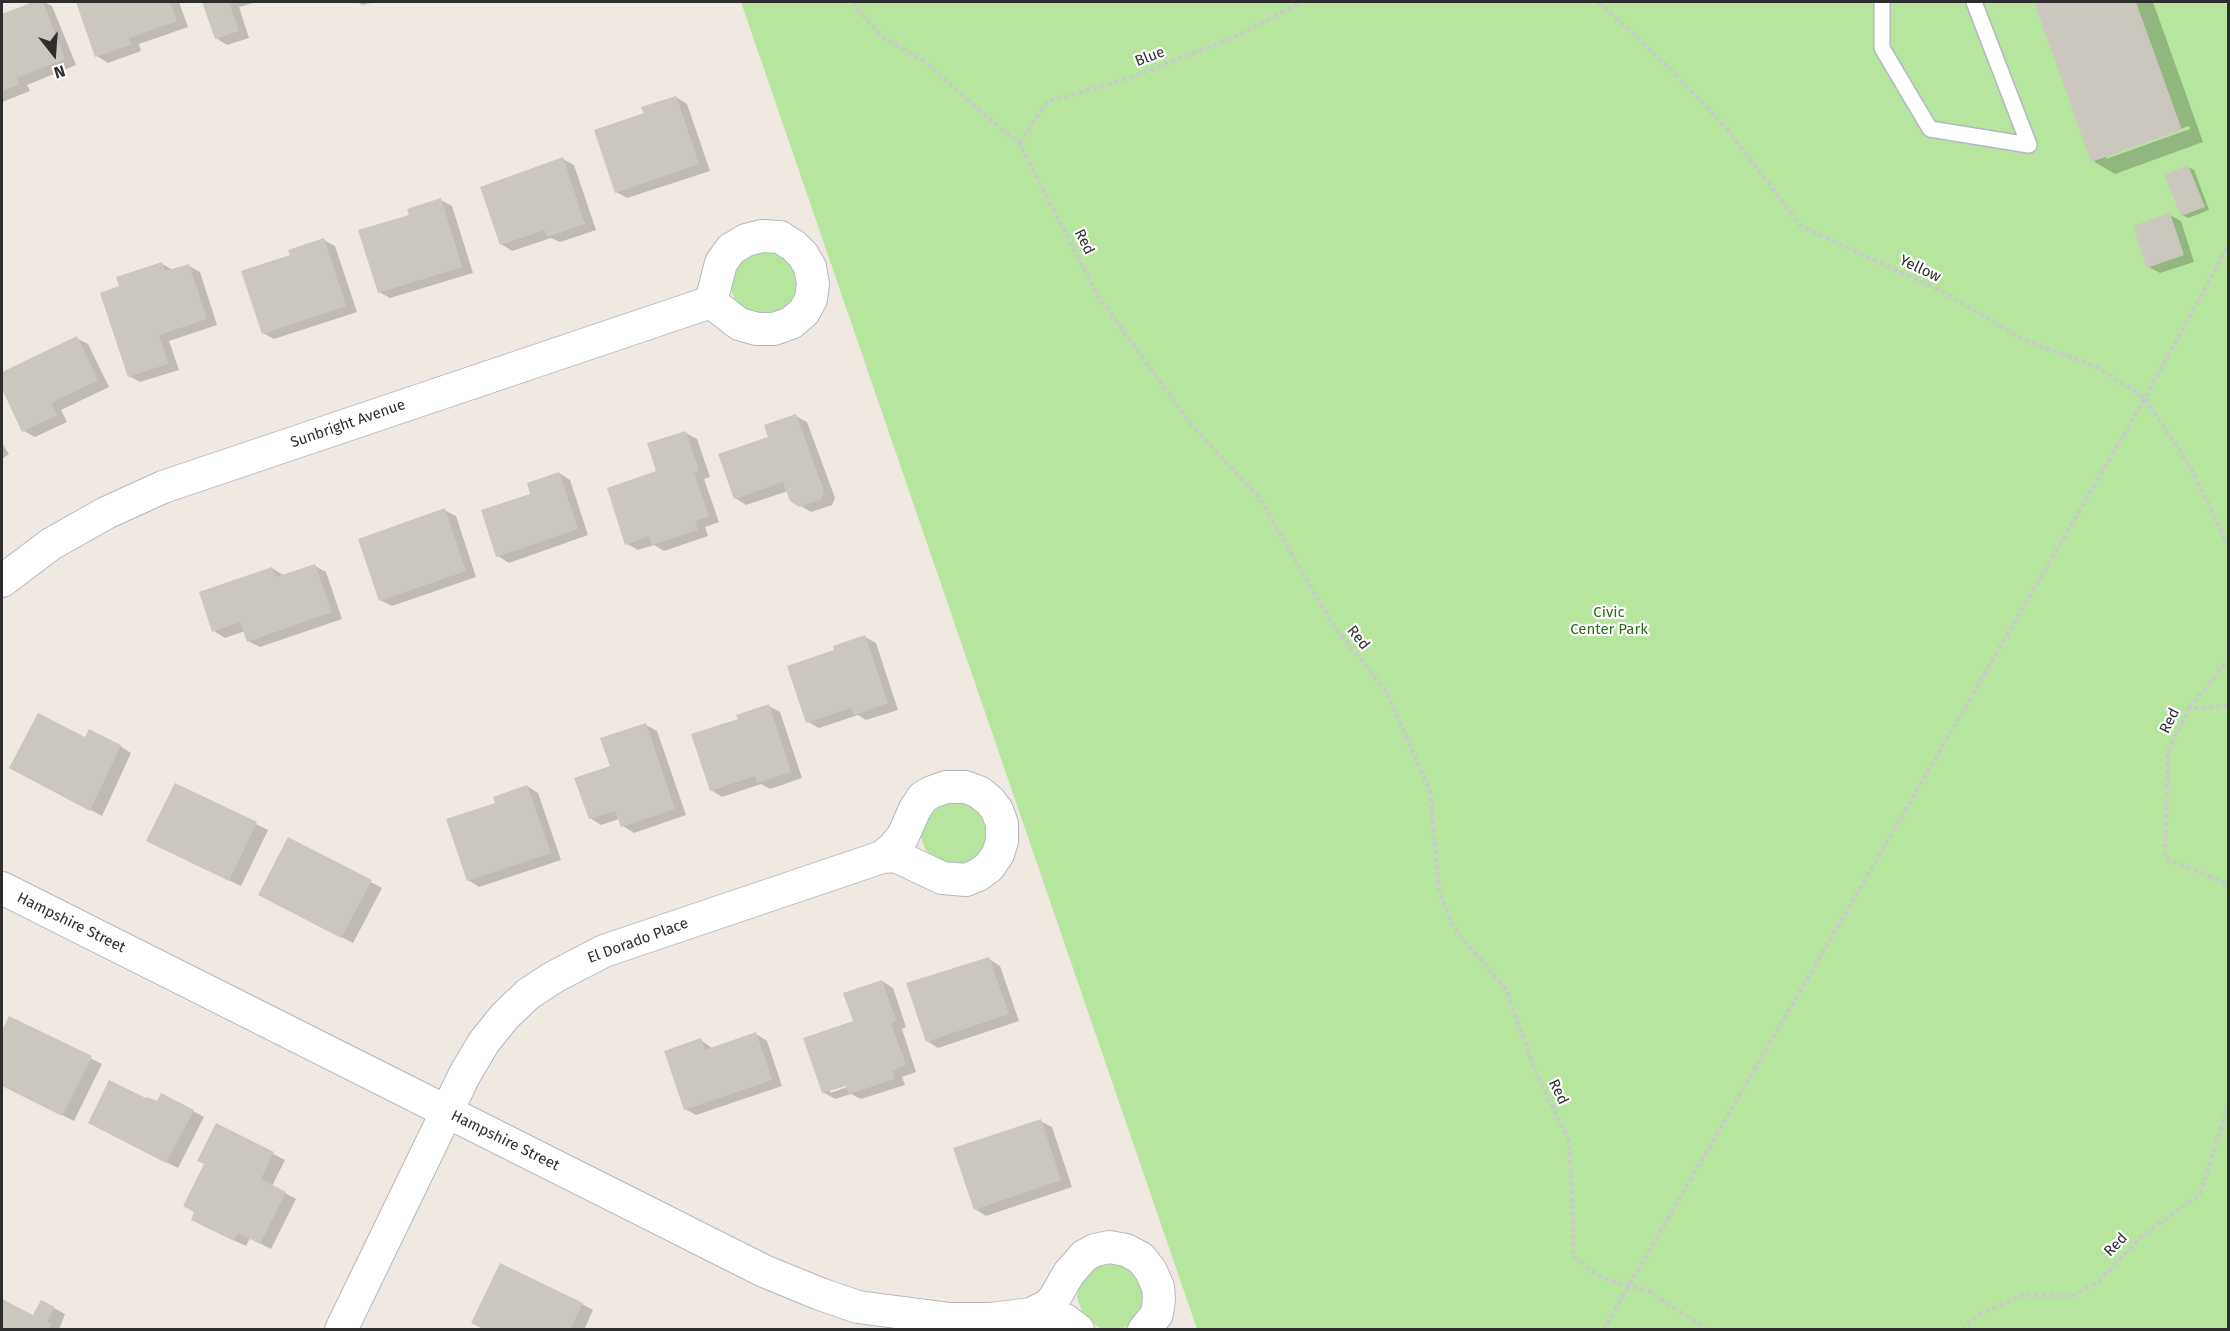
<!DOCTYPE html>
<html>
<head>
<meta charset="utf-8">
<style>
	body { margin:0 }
	#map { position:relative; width:2230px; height:1331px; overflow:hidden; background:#efe9e1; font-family:"Fira Sans",sans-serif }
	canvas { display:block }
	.frame { position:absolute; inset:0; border:3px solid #2e2e2e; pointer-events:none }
	.north { position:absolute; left:24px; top:24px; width:60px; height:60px; -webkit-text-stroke:4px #fff; paint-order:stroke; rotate:163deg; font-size:16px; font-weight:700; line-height:24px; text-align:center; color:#2e2e2e }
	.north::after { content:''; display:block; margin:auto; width:21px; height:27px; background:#2e2e2e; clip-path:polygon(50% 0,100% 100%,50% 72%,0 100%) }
</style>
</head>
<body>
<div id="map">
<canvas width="2230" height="1331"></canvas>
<div class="frame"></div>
<div class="north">N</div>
</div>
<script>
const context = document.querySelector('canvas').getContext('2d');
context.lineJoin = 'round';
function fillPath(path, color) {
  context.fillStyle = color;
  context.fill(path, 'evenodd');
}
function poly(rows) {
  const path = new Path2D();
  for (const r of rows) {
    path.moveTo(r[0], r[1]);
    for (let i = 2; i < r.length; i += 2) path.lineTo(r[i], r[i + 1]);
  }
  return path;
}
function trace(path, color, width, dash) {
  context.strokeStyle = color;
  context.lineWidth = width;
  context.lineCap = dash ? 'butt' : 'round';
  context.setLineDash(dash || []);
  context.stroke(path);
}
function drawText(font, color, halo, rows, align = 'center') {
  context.font = font + ' "Fira Sans",sans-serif';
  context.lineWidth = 4.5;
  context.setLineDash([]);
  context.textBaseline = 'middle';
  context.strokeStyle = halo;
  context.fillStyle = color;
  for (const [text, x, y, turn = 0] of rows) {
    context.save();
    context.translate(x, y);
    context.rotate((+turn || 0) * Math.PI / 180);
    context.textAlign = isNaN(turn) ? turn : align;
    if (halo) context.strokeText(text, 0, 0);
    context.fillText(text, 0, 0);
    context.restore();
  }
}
fillPath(poly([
	[741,2,2228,2,2228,1329,1197,1329],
	[771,249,795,264,799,292,792,305,769,317,743,310,735,301,731,288,731,276,744,255],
	[957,799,982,810,990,834,980,857,957,867,933,859,925,849,921,837,922,822,930,810],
	[1113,1260,1138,1271,1147,1296,1137,1320,1126,1327,1116,1330,1102,1329,1092,1323,1082,1312,1077,1297,1080,1283,1088,1270]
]), '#b6e59e');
fillPath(poly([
	[37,2,44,2,52,6,76,65,27,85,30,91,2,102,2,16],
	[78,2,179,2,188,27,139,44,141,51,108,63,97,56],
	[203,2,257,2,239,7,249,38,227,45,216,38],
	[356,2,374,2,363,5],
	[2035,2,2153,2,2203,142,2115,174,2093,161],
	[2189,126,2190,129,2106,159,2106,156],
	[676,97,687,104,710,171,627,198,616,192,646,114],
	[563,159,574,165,596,230,560,242,551,238,512,251,501,244],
	[2188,167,2194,170,2209,210,2188,218,2182,215],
	[441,200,452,206,473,273,390,298,379,292,410,216],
	[2170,215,2181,221,2194,262,2160,273,2149,267],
	[324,240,335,246,357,312,274,339,263,333],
	[162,264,173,270,189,266,200,272,217,325,169,341,179,370,140,382,129,376,121,287],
	[76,338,88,344,109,387,61,410,67,422,35,437,24,431,2,386,2,374],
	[796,416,807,422,835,498,832,505,811,512,791,500,788,491,746,505,735,498,770,437],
	[686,433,697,439,710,477,704,479,719,522,705,527,708,536,664,551,654,545,638,550,627,544,658,472],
	[2,443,9,454,2,459],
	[559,473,570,480,588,535,509,563,498,556,532,495],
	[444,510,456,516,476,577,392,606,380,600],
	[315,566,326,572,342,619,260,647,248,641,245,631,225,638,214,631,272,568,283,575],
	[865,637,876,643,898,710,866,720,858,715,819,728,808,722,836,651],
	[769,706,780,712,802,778,770,789,761,784,722,797,711,790,739,720],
	[646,725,657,731,686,815,634,833,623,826,619,819,601,825,590,818,612,767],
	[86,739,120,746,131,753,102,816,22,774],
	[175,785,268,830,241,886,159,847],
	[527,786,538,793,561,860,479,887,468,880,496,804],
	[289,839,382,888,353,943,271,901],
	[989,959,1000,966,1019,1021,938,1048,927,1041],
	[882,981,893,988,906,1027,902,1029,916,1072,902,1077,905,1085,861,1099,851,1094,835,1099,823,1092,854,1022],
	[852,1082,853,1085,830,1093,830,1089],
	[10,1018,102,1064,74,1121,2,1085,2,1035],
	[756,1034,767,1041,782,1086,696,1115,685,1109,701,1040,713,1049],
	[147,1100,193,1111,204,1117,178,1168,101,1129],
	[1040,1121,1052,1127,1072,1187,986,1216,975,1209],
	[217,1125,285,1160,272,1186,296,1199,271,1249,250,1238,246,1246,204,1226],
	[2,1301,34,1317,54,1308,65,1314,59,1330,2,1330],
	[582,1304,593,1310,584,1330,485,1330]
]), '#0003');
fillPath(poly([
	[33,2,43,2,65,59,17,78,19,84,2,91,2,14],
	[76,2,170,2,177,21,129,38,131,45,95,57],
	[202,2,229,2,239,31,215,39],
	[2034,2,2136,2,2182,130,2091,162],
	[676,96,699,164,615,193,594,130,644,113,641,107],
	[563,157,585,224,547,237,545,230,500,245,480,187],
	[2188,165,2205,207,2181,216,2164,175],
	[441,198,462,267,378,293,358,230,409,215,407,209],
	[2170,213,2184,255,2147,268,2133,226],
	[324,238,346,306,262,334,241,271,290,255,288,250],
	[162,262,165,271,189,264,207,319,159,335,168,364,128,377,100,293,119,286,116,277],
	[77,336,98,380,51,403,57,415,22,432,2,389,2,372],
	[796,414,824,491,821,499,799,507,790,501,783,482,734,499,718,454,768,437,764,425],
	[686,431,699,471,694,473,709,516,695,521,698,530,652,545,649,536,625,545,607,488,656,471,647,443],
	[559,472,578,529,496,557,481,510,530,494,527,483],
	[445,508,466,571,379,601,358,539],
	[315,564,332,612,247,642,240,622,212,632,199,592,272,567,276,577],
	[865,635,888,703,854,715,851,708,806,723,787,666,834,650,833,646],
	[769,704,791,772,757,783,755,776,710,791,691,734,738,719,736,715],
	[38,713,85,737,89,729,121,745,90,811,9,768],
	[646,723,675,809,621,827,615,811,589,819,574,778,610,766,600,738],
	[175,783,257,822,229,881,146,841],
	[527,785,551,853,467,881,446,819,495,803,493,797],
	[288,837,372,880,341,938,258,895],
	[989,957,1009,1014,926,1042,906,983],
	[882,980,896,1020,891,1023,906,1065,892,1070,895,1079,849,1094,846,1086,822,1093,803,1038,853,1021,843,993],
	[9,1016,92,1056,62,1116,2,1086,2,1031],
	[756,1032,772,1080,684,1110,664,1051,701,1038,705,1050],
	[109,1080,146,1098,147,1097,157,1101,161,1093,194,1110,166,1163,88,1123],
	[1041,1119,1061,1180,974,1210,953,1148],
	[216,1123,274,1152,261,1179,286,1192,260,1244,238,1233,234,1241,191,1220,194,1212,183,1206,204,1164,197,1161],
	[500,1263,583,1303,570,1330,485,1330,471,1323],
	[2,1299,33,1315,41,1300,55,1307,47,1322,51,1324,48,1330,2,1330]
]), '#cbc7bf');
const service = poly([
	[1882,2,1882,48,1930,129,2029,145,1974,2]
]);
const minor = poly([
	[762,236,780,237,794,246,803,255,810,267,813,284,811,299,804,312,791,323,774,329,757,329,739,324,711,302,721,263,731,249,746,240,762,236],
	[2,581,51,544,106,513,163,487,711,302],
	[2,888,764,1271,820,1294,858,1307,950,1319,991,1319,1031,1314,1050,1316,1065,1320,1078,1330],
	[1031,1314,1047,1306,1054,1299,1069,1273,1084,1256,1095,1250,1109,1247,1126,1250,1141,1258,1151,1271,1158,1287,1159,1299,1157,1314,1144,1330],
	[341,1330,465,1074,484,1042,505,1016,528,994,554,977,604,951,882,857,896,856,942,878,966,880,978,875,989,867,998,854,1002,841,1002,824,997,810,990,801,979,792,965,787,946,787,932,792,923,797,915,809,903,836,894,847,882,857]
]);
trace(service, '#b4b7c1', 18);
trace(minor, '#b4b7c1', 34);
trace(poly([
	[854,2,857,9,885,39,926,62,975,107,1019,143,1098,296,1194,428,1258,496,1335,628,1386,691,1430,791,1439,891,1453,927,1505,988,1537,1075,1569,1141,1573,1219,1573,1256,1600,1277,1650,1292,1708,1330],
	[1598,2,1671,69,1727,129,1801,226,1945,293,2024,340,2097,367,2145,398,2192,470,2228,545],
	[1019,143,1047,102,1129,78,1230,39,1302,2],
	[2228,706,2189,708,2168,751,2165,858,2228,884],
	[2189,708,2228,660,2228,644],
	[1603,1330,2145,398,2228,246],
	[1962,1330,1976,1316,2023,1295,2072,1296,2098,1282,2142,1236,2200,1194,2228,1106]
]), '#c9c9c9', 4, [4.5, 3]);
trace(service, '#fff', 15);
trace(minor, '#fff', 32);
drawText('15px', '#2e2e2e', '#fff', [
	["Blue",1150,57,-21],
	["Red",1084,242,63],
	["Yellow",1920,269,25],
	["Sunbright Avenue",348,424,-19],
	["Red",1358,638,51],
	["Red",2170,721,-64],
	["Hampshire Street",71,923,26],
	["El Dorado Place",638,941,-20],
	["Red",1558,1092,64],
	["Hampshire Street",505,1141,26],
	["Red",2116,1245,-46]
]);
drawText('15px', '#2c6e1b', '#fff', [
	["Civic",1609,613],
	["Center Park",1609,630]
]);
</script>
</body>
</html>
